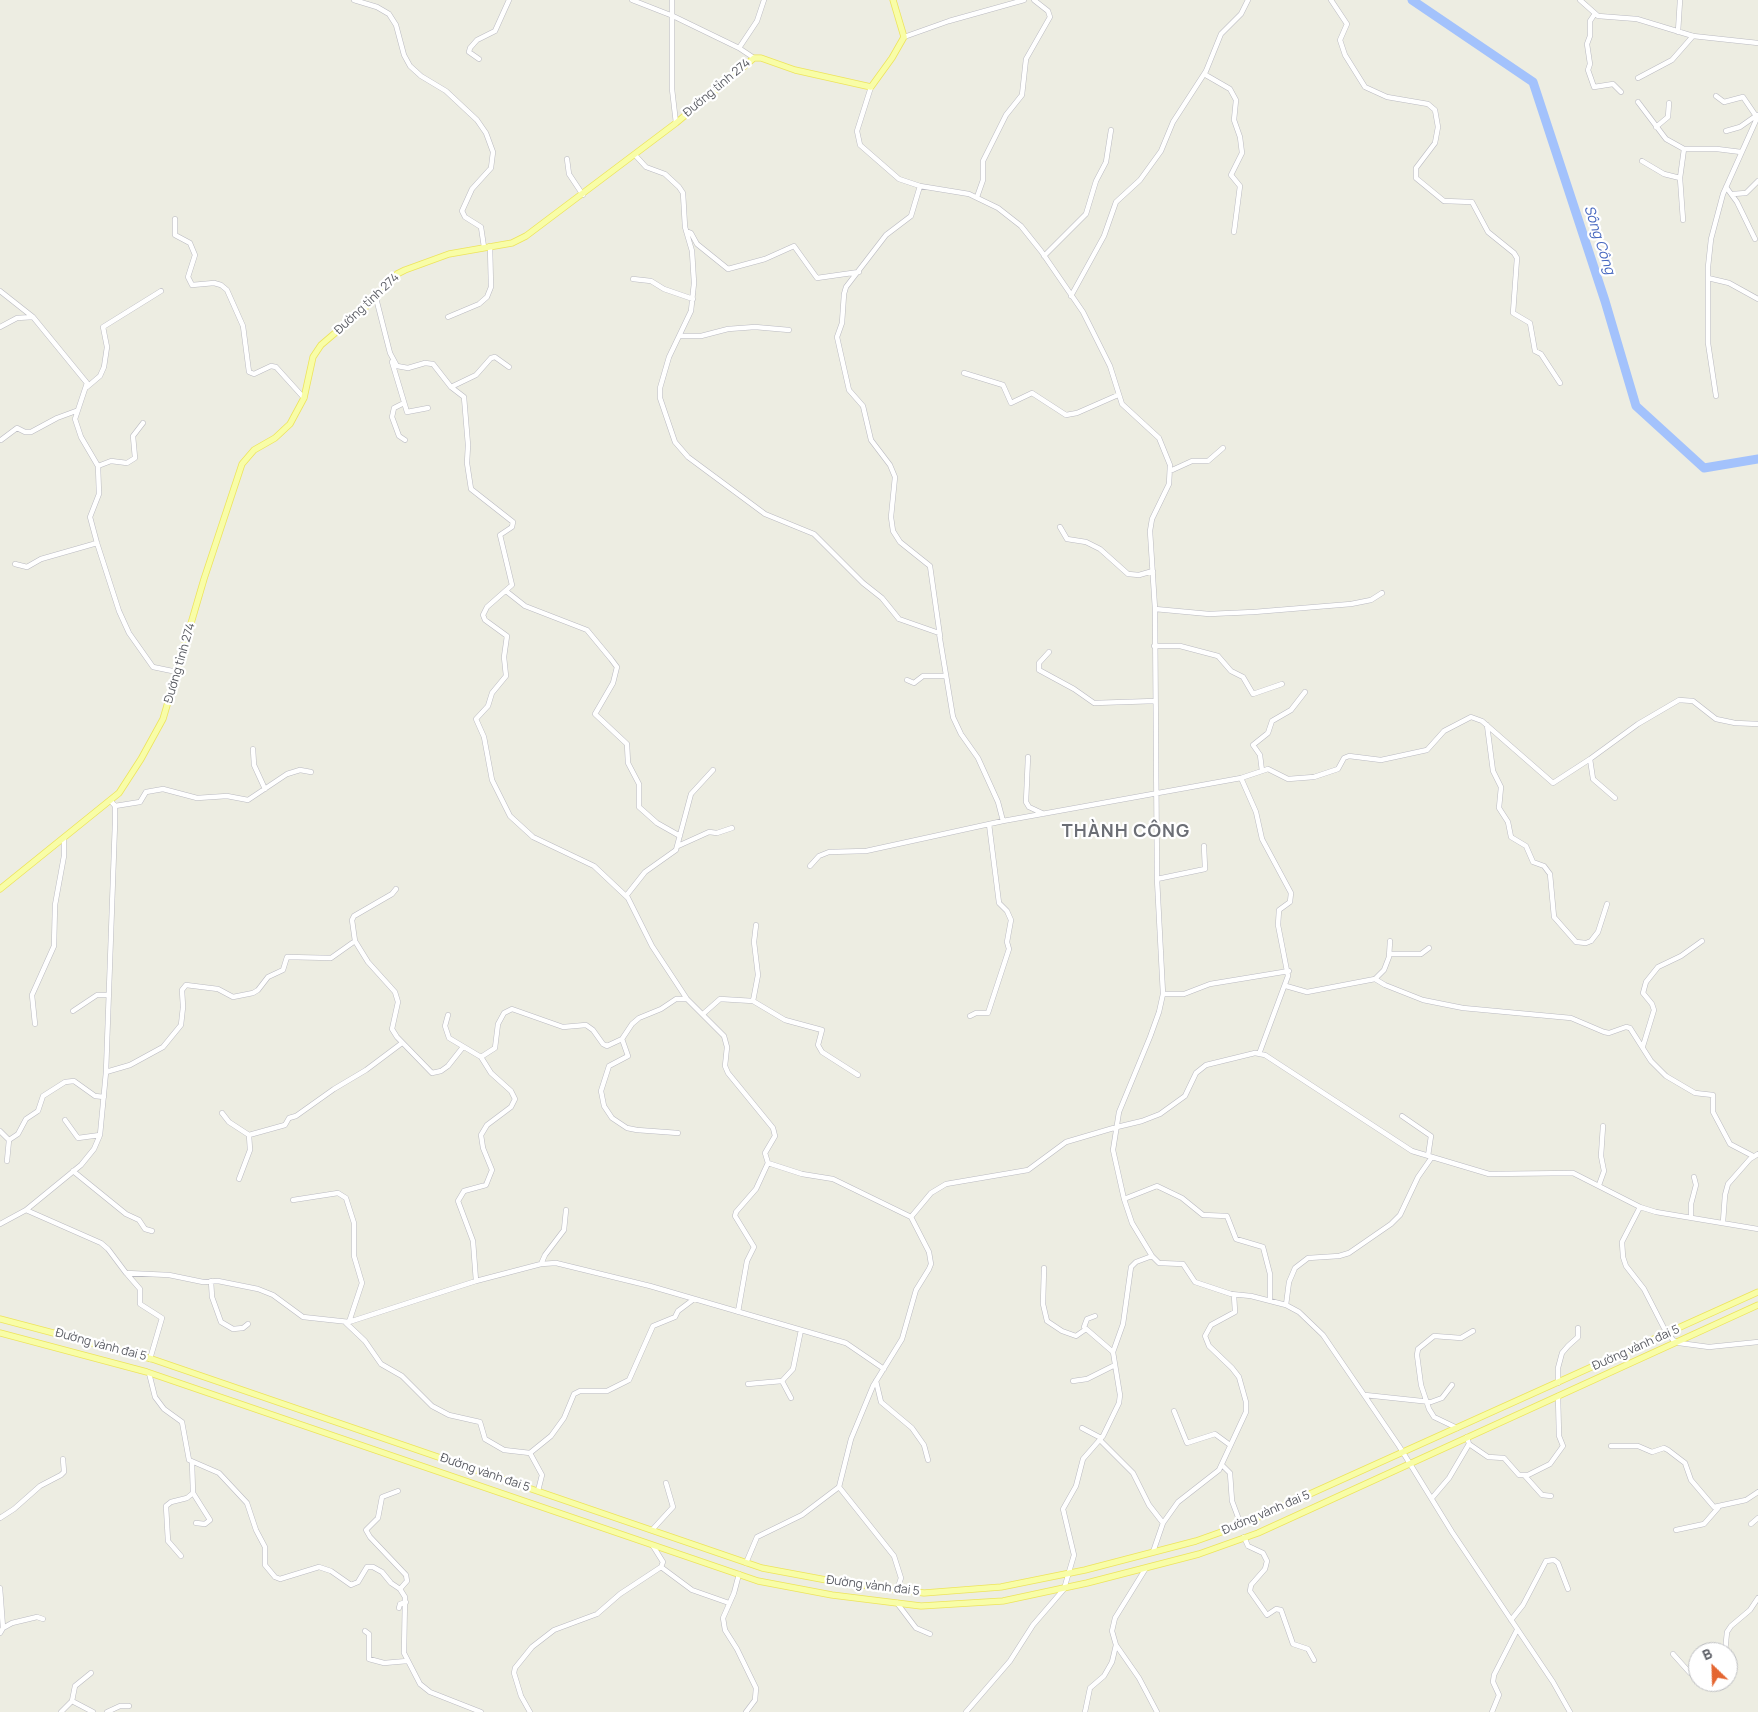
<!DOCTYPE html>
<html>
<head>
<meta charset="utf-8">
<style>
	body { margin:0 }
	#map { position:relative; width:1758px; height:1712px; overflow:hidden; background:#edede2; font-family:Manrope,sans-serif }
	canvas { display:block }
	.north { position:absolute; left:1688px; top:1642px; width:50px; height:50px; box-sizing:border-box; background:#fff; border:1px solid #bdbec1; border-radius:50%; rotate:336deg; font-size:14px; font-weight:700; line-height:20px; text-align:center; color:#5a5c63 }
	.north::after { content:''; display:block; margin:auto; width:18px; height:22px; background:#e46631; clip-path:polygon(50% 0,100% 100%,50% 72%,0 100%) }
</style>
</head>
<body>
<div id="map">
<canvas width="1758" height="1712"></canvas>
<div class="north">B</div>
</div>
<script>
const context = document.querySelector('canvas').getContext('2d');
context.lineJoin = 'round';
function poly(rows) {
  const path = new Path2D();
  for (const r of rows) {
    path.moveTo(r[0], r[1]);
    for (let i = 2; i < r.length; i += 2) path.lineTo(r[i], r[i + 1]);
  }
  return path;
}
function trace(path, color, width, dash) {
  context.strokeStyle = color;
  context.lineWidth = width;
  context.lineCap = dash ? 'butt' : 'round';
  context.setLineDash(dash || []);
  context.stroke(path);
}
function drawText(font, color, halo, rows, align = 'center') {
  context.font = font + ' Manrope,sans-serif';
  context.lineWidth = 4.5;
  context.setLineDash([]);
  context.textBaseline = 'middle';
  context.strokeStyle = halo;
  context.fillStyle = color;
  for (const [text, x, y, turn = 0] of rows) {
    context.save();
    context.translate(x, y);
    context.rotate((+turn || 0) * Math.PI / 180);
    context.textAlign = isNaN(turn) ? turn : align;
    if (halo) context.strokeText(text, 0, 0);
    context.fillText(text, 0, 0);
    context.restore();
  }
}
trace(poly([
	[1412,0,1533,82,1605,301,1636,406,1704,468,1758,459]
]), '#a3c2fc', 9);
const minor = poly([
	[354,0,377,7,389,14,396,25,404,55,410,66,421,76,446,91,477,120,486,133,493,152,491,168,472,189,462,211,465,217,481,227,484,247],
	[632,0,673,16,739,48,754,58],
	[672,0,672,89,676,123],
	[1331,0,1347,24,1340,40,1345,55,1365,87,1387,97,1428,104,1435,110,1438,127,1435,143,1416,168,1416,178,1444,201,1472,202,1488,232,1514,253,1517,258,1513,313,1530,323,1535,351,1541,354,1560,383],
	[1580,0,1598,16,1637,19,1693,36,1758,43],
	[1594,15,1590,21,1590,36,1587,44,1590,64,1588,70,1594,87,1613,84,1621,92],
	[1678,32,1680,0],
	[904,37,949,21,1024,0],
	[739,48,757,21,764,0],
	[479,59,469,52,470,48,477,40,495,31,509,0],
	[1204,74,1230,89,1236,100,1234,120,1240,137,1242,153,1231,175,1240,186,1234,232],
	[1638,78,1672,60,1693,36],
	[871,87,857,131,860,145,899,179,920,186,969,194,998,208,1021,226,1041,251,1083,312,1110,366,1122,404,1159,438,1170,465,1169,484,1152,519,1150,531,1155,609,1157,879,1163,994,1159,1012,1150,1037,1119,1112,1113,1150,1124,1199,1132,1223,1152,1256,1159,1263,1183,1264,1195,1282,1231,1294,1251,1296,1286,1305,1299,1312,1323,1335,1399,1446,1452,1532,1553,1682,1570,1712],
	[1716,96,1724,102,1743,97,1756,116],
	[1638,102,1666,139,1684,149,1717,149,1741,152],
	[1656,127,1668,117,1669,103],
	[1726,131,1740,127,1757,115],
	[635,155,646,167,665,174,679,187,683,193,685,227,692,251,694,283,691,311,669,357,660,388,660,398,675,442,688,457,765,514,814,534,863,583,882,598,899,619,939,633,953,717,961,734,978,758,998,802,1003,821],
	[567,159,569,174,583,195],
	[1642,161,1664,174,1680,178],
	[920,186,911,216,886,235,846,287,844,294,842,323,837,337,849,390,863,406,871,440,890,465,895,477,891,517,893,531,900,542,930,566,940,636],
	[1726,187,1737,202,1755,239],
	[1733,194,1746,193,1758,181],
	[977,197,983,180,983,161,1006,115,1022,95,1026,59,1050,17,1048,11,1034,0],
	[175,219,175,235,190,243,195,255,188,277,192,285,214,283,221,285,227,290,243,326,249,372,254,374,271,366,276,367,304,398],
	[1683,220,1680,178,1684,149],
	[686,231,691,233,697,244,728,269,765,259,794,246,817,278,859,272],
	[1044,256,1086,214,1096,181,1106,162,1111,130],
	[1708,278,1729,283,1758,299],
	[633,279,651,281,664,289,693,299],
	[0,291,33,317,87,383,75,419,81,437,98,466,99,494,90,517,97,543,119,611,129,633,153,667,177,672],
	[1071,296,1104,236,1116,202,1140,180,1161,151,1173,122,1206,71,1221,34,1241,14,1248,0],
	[376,298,390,353,397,366,408,368,425,363,433,364,451,387,464,397,468,445,467,463,471,489,513,522,512,527,500,535,512,585,487,607,483,615,485,620,507,636,504,657,506,676,492,693,488,706,476,719,484,737,492,780,510,816,533,837,594,866,628,898,652,946,687,999,724,1036,727,1047,725,1066,728,1073,773,1128,775,1136,765,1153,768,1163,802,1174,833,1179,911,1217,929,1252,931,1264,929,1269,916,1290,902,1339,873,1386,851,1439,839,1487,802,1515,757,1537,746,1563],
	[448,317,479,304,487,297,491,287,490,246],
	[0,327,17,318,33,317],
	[680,336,701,336,728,329,755,327,789,330],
	[392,362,407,412,428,408],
	[964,373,1003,385,1011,403,1032,393,1066,415,1077,413,1118,395],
	[87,387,100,376,104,367,107,347,103,327,161,291],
	[451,387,476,375,491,358,495,357,509,367],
	[1716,396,1708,343,1708,267,1711,239,1723,194,1758,116],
	[404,403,394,408,392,417,399,436,405,440],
	[1,440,17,428,25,432,31,432,57,418,76,411],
	[98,466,111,461,127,463,135,458,133,436,143,423],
	[1170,471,1192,461,1208,461,1223,448],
	[1060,527,1067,539,1086,542,1100,549,1128,574,1139,575,1153,571],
	[15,564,27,567,41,559,97,543],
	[506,591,525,606,587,630,611,659,617,667,613,683,595,714,627,744,628,763,639,784,639,807,657,823,680,836],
	[1155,609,1209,614,1254,612,1351,604,1371,600,1382,593],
	[1154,646,1180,646,1218,656,1231,671,1243,677,1253,694,1282,684],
	[1049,652,1039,663,1039,670,1074,689,1094,703,1155,701],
	[907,680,914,683,923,676,946,676],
	[1487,725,1493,771,1501,787,1499,808,1508,822,1511,837,1526,846,1533,862,1544,866,1550,874,1554,917,1576,942,1586,943,1591,941,1598,932,1607,904],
	[253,749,254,765,265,789],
	[1028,757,1026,802,1029,807,1044,814],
	[1590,759,1593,779,1615,798],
	[1262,771,1260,755,1253,745,1268,733,1272,721,1291,710,1305,692],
	[1241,778,1256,812,1262,839,1291,893,1290,902,1279,910,1278,925,1288,976,1259,1054],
	[115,806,140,802,146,792,163,789,197,798,227,796,248,800,287,774,300,770,311,772],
	[678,846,709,832,717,833,732,828],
	[810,866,819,856,829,852,866,851,1003,821,1241,778,1268,769,1288,779,1314,777,1338,769,1344,758,1349,756,1381,760,1427,750,1444,731,1471,717,1482,721,1553,783,1590,759,1638,724,1679,700,1693,701,1716,719,1735,723,1758,724],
	[1157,879,1205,869,1204,846],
	[396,889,392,894,354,916,352,920,355,941,368,962,395,992,398,1002,392,1029,397,1037,432,1073,441,1071,448,1066,463,1047],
	[626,896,645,872,676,850,691,794,713,770],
	[1390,954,1421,954,1429,948],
	[1375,979,1385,985,1423,1000,1463,1008,1571,1018,1604,1032,1609,1033,1626,1027,1630,1028,1651,1061,1666,1076,1695,1093,1713,1095,1713,1112,1730,1144,1753,1156],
	[1286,986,1307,992,1375,979,1384,970,1389,957,1390,941],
	[1163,994,1184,994,1210,984,1289,971],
	[753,1001,758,975,754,942,756,925],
	[73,1011,97,995,108,995],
	[703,1014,720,999,753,1001,785,1020,822,1030,818,1045,822,1052,858,1075],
	[448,1015,445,1026,449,1038,481,1057,491,1073,511,1091,515,1099,511,1107,487,1125,481,1135,483,1148,492,1170,486,1185,464,1191,458,1201,473,1241,476,1281],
	[970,1016,976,1013,988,1013,1009,949,1007,942,1011,920,1007,911,999,903,989,824],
	[35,1024,32,995,54,946,55,905,64,856,64,839],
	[622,1039,628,1056,609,1066,601,1091,604,1106,612,1118,627,1128,637,1130,678,1133],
	[1643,1046,1654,1010,1652,1004,1643,993,1646,982,1658,967,1681,956,1702,941],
	[481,1057,495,1048,498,1024,504,1013,512,1009,563,1027,586,1025,593,1030,603,1044,607,1046,622,1039,632,1024,639,1018,661,1009,676,999,687,999],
	[106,1072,130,1065,163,1047,181,1025,183,1007,182,990,186,985,218,989,233,997,253,993,258,990,268,977,283,970,287,957,331,958,355,941],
	[222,1113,229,1122,249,1135,250,1150,239,1179],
	[1402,1116,1431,1136,1428,1156],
	[65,1120,78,1138,100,1135],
	[0,1131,9,1140,7,1161],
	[249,1135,285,1125,289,1118,296,1116,334,1089,366,1070,402,1043],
	[9,1140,18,1134,26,1119,38,1111,43,1096,65,1082,74,1081,95,1096,104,1097],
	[73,1171,126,1214,139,1220,145,1229,152,1231],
	[1599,1185,1604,1171,1601,1156,1603,1126],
	[1124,1199,1157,1186,1182,1198,1203,1215,1227,1216,1236,1239,1263,1247,1270,1274,1270,1301],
	[293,1200,338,1193,346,1198,354,1223,354,1256,362,1283,349,1322],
	[1640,1207,1622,1242,1623,1257,1626,1266,1644,1289,1664,1328,1673,1340,1679,1343,1709,1347,1758,1342],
	[26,1210,101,1243,108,1249,126,1273,169,1275,203,1282,218,1281,258,1289,273,1295,303,1317,349,1322,476,1281,541,1264,556,1263,650,1286,846,1343,884,1369],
	[911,1217,931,1193,946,1184,1028,1170,1066,1142,1117,1127,1142,1121,1160,1114,1185,1096,1196,1073,1206,1065,1255,1053,1265,1055,1412,1151,1489,1174,1573,1173,1640,1207,1656,1212,1758,1229],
	[1691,1217,1691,1204,1696,1185,1694,1177],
	[1723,1222,1725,1195,1728,1184,1750,1159,1758,1154],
	[0,1224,26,1210,81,1165,94,1149,100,1135,106,1072,115,823,115,806,110,800],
	[541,1264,545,1255,564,1230,566,1210],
	[1044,1268,1043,1304,1047,1321,1062,1331,1076,1336,1086,1329],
	[127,1274,140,1289,140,1304,162,1318,150,1359],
	[211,1281,212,1297,221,1322,233,1329,243,1328,248,1324],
	[1286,1305,1289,1282,1295,1268,1308,1258,1339,1256,1349,1253,1391,1224,1400,1215,1418,1177,1432,1157],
	[738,1312,747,1261,754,1247,735,1216,736,1212,756,1189,768,1163],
	[1095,1316,1087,1319,1084,1327,1113,1352],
	[346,1323,365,1341,381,1364,402,1376,432,1406,449,1415,480,1422,485,1439,504,1450,530,1453,542,1475,538,1491],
	[149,1373,155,1397,164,1409,182,1422,189,1460,219,1473,247,1503,256,1530,265,1547,265,1565,275,1577,280,1579,319,1567,331,1571,351,1585,358,1582,367,1567,373,1567,382,1572,391,1583,400,1589,405,1597,404,1653,420,1684,430,1692,481,1712],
	[782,1381,793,1369,801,1330],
	[876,1381,881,1402,912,1428,924,1445,928,1460],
	[1073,1381,1087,1379,1115,1365],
	[1558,1383,1558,1368,1562,1353,1568,1346,1578,1337,1578,1328],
	[748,1384,782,1381,791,1398],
	[1365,1395,1431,1402,1442,1398,1452,1385],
	[1174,1411,1187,1443,1215,1434,1230,1445],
	[1082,1428,1101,1438],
	[1457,1428,1434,1417,1429,1409,1421,1385,1417,1355,1418,1349,1434,1336,1461,1338,1473,1331],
	[1467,1437,1469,1444,1488,1457,1504,1458,1519,1475,1528,1475,1550,1464,1563,1446,1559,1436,1558,1396],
	[1100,1440,1133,1473,1149,1505,1163,1523],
	[1611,1446,1638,1446,1652,1452,1664,1448,1668,1450,1685,1463,1691,1480,1714,1507,1746,1500,1758,1492],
	[530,1453,551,1436,564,1418,574,1394,580,1391,607,1391,629,1380,653,1326,675,1317,678,1311,694,1299],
	[1222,1465,1230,1473,1232,1501,1241,1525],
	[1525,1476,1542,1495,1551,1496],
	[839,1487,894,1556,901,1578,897,1590],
	[398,1491,382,1497,378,1518,366,1530,370,1537,406,1575,407,1581,400,1589],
	[193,1493,210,1520,205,1524,196,1523],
	[1432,1498,1449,1478,1469,1444],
	[0,1518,14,1509,40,1486,61,1475,64,1472,63,1459],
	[1751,1524,1758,1518],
	[652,1530,673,1507,666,1483],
	[1676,1530,1704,1524,1718,1508],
	[1244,1537,1248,1546,1263,1553,1267,1561,1265,1569,1251,1585,1250,1591,1267,1615,1276,1609,1281,1610,1293,1644,1308,1649,1314,1660],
	[1153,1552,1163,1523,1178,1502,1219,1470,1246,1412,1246,1402,1239,1377,1232,1368,1209,1346,1205,1336,1211,1325,1235,1312,1234,1295],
	[181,1556,168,1541,166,1506,171,1502,187,1498,193,1493,192,1462],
	[661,1567,692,1590,729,1603],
	[1146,1568,1115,1618,1112,1631,1116,1645,1139,1678,1157,1712],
	[739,1574,734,1593,723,1618,725,1630,737,1649,756,1688,755,1700,746,1712],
	[0,1588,3,1628],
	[897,1603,916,1628,930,1634],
	[399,1608,400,1604,406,1602],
	[1511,1620,1523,1605,1546,1561,1554,1560,1558,1563,1568,1589],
	[365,1631,369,1634,369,1659,384,1663,407,1661],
	[0,1633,3,1628,12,1623,37,1617,43,1619],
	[1725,1652,1727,1632,1731,1626,1750,1610,1758,1598],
	[1673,1654,1690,1673,1698,1672],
	[72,1701,93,1712],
	[61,1712,72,1701,75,1686,91,1673],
	[107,1712,120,1706,129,1706],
	[530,1712,521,1696,514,1673,515,1668,532,1647,554,1630,597,1614,620,1594,661,1567,663,1562,653,1546],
	[966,1712,1010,1661,1033,1625,1064,1589,1074,1555,1063,1509,1076,1486,1083,1459,1103,1436,1119,1403,1120,1395,1113,1352,1123,1324,1131,1267,1136,1262,1152,1256],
	[1085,1712,1090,1688,1104,1676,1112,1662,1116,1645],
	[1492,1712,1499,1695,1493,1682,1494,1675,1517,1630]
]);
const major = poly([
	[0,889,119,793,141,759,163,719,204,579,242,464,254,450,275,438,290,424,304,398,313,357,321,345,376,298,397,274,405,270,449,254,512,243,526,236,676,123,754,58,761,58,795,70,871,87,892,58,904,37,893,0],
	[0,1319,152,1359,762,1568,837,1582,924,1593,1001,1587,1085,1570,1196,1541,1241,1525,1758,1292],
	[0,1333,147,1372,758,1581,832,1595,921,1606,1003,1601,1087,1583,1199,1554,1258,1533,1758,1305]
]);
trace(minor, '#babac1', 5.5);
trace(major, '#ede45b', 7);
trace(minor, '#fff', 4.5);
trace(major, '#f8fda7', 5.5);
drawText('12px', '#5a5c63', '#fff', [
	["Đường tỉnh 274",717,88,-40],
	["Đường tỉnh 274",367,304,-43],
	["Đường tỉnh 274",180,663,-74],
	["Đường vành đai 5",101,1345,15],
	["Đường vành đai 5",1636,1348,-24],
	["Đường vành đai 5",485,1473,19],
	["Đường vành đai 5",1266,1513,-23],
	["Đường vành đai 5",873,1586,7]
]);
drawText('italic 14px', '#4667bf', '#fff', [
	["Sông Công",1599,240,72]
]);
context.letterSpacing = '1px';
drawText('bold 18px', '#6b6e75', '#fff', [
	["THÀNH CÔNG",1126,832]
]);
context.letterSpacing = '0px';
</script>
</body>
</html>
